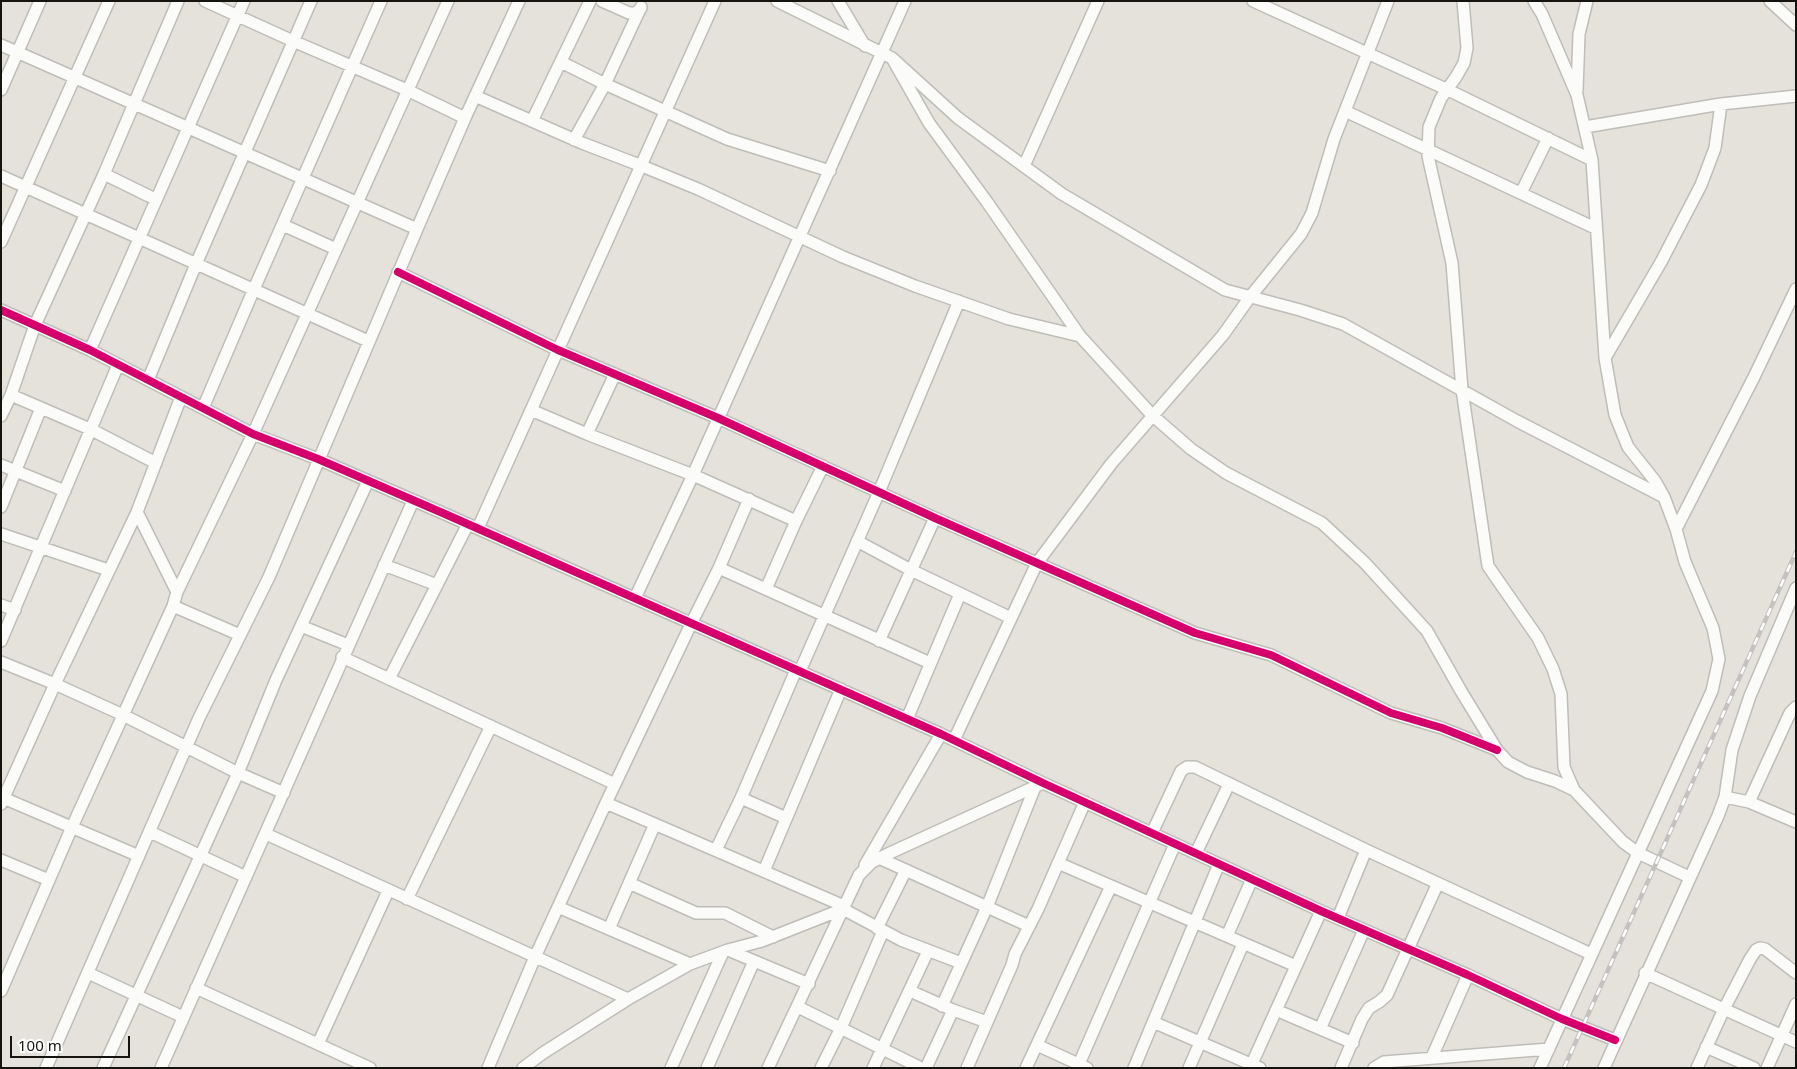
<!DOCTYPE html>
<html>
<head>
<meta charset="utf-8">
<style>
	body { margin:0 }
	#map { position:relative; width:1797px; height:1069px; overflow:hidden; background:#e4e2db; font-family:"Noto Sans",sans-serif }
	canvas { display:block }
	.frame { position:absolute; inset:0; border:2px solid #15140f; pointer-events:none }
	.scale { position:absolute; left:10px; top:1036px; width:120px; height:22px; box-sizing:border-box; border:2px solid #15140f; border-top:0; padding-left:6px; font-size:15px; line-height:18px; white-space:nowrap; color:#15140f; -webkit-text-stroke:4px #fff; paint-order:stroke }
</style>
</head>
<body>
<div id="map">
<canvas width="1797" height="1069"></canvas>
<div class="frame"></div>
<div class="scale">100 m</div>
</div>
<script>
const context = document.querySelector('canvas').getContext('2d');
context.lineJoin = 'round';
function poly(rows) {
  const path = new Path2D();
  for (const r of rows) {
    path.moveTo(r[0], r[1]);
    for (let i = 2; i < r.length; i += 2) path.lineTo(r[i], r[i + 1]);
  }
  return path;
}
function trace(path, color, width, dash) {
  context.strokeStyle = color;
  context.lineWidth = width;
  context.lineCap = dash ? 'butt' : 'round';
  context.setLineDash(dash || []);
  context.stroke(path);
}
const minor = poly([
	[205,1,293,41,407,90,465,118],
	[602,1,629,13,636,13,641,8],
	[777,1,892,58,958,118,1062,194,1225,290,1300,310,1343,324,1517,421,1664,497],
	[838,1,865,46],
	[1253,1,1446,89,1592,160],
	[1463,1,1467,48,1464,63,1456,77,1441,98,1429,127,1428,156,1452,263,1462,390,1488,566,1538,638,1553,669,1561,694,1564,767,1574,790],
	[1534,1,1542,14,1577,95,1592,160,1605,358,1615,415,1628,447,1655,481,1664,497,1676,529,1685,562,1713,628,1719,659,1712,691,1540,1068],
	[1770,1,1796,25],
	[1,45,417,229],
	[892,58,929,123,987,202,1080,336,1152,415,1191,449,1226,473,1322,523,1365,563,1427,631,1461,691,1497,750,1508,762,1527,772,1555,781,1574,790,1623,842,1638,853,1689,877],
	[561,62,605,84,727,139,830,171],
	[1,90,40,1],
	[1577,91,1579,34,1587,1],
	[475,96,582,143,642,166,698,189,843,257,915,286,1009,319,1080,336],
	[1345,111,1595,228],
	[532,121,590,1],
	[1585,127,1721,104,1796,96],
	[574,140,605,84,641,7],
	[1024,166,1098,1],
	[104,174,155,199],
	[1,176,368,341],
	[1521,193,1548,138],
	[283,225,336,249],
	[1,242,109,1],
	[398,272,558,350,718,418,935,518,1195,633,1271,655,1391,713,1442,728,1497,750],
	[1,310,90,350,253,434,318,459,445,514,941,734,1043,783,1321,911,1468,975,1562,1019,1615,1040],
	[90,350,244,1],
	[1605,358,1661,262,1701,185,1715,148,1721,104],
	[148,380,196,264,311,1],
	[11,395,92,430,156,463],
	[203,408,254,289,381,1],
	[531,410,587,434,693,475,796,521],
	[1,416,11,395,35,325,104,174,178,1],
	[587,434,615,374],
	[1,465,65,491],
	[1,507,41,408],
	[478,528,715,1],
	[1676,529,1754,377,1796,289],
	[1,534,108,570],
	[857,541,911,570,1011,618],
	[384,565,437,585],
	[719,568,930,663],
	[766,589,796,521,823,466],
	[177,592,253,434,448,1],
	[635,598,693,475,905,1],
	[1,605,15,610],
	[173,606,240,635],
	[301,626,348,645],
	[1,641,118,365],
	[879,641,935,518],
	[342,657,615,784],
	[1,662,55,684,123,715,238,773,284,793],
	[800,671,879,492,959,301],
	[389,679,468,524],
	[907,719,960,594],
	[954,740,1037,563,1111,464,1223,335,1250,297,1301,234,1312,213,1334,139,1388,1],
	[1,797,139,856],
	[1725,797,1749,802,1796,822],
	[741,798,786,818],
	[1749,802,1790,713,1796,707],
	[606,803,844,906],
	[1,804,55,684,137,512],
	[150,832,246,877],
	[1152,833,1181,771,1187,767,1195,767,1366,850,1591,954],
	[266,834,628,999],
	[716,850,741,798,796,670],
	[1196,853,1229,784],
	[879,858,1029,926],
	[1,860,49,880],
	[1058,863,1296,966],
	[865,865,941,734],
	[764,871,841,689],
	[629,883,696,913,725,913,773,937],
	[407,899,491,726],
	[558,907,690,964],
	[843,909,901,940,961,963],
	[1338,918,1366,850],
	[877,928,906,870],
	[609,929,655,824],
	[1227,936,1252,879],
	[728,950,809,984],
	[88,973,183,1017],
	[1645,973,1796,1042],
	[196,988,370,1068],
	[1,991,72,827,173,606,177,592,137,512,181,397],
	[910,991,953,1010,987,1022],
	[942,1006,987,907,1035,787],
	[798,1007,921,1068],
	[1276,1010,1353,1043],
	[1153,1022,1260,1068],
	[1320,1029,1364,930],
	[318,1044,388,891],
	[1037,1045,1087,1068],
	[1706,1047,1754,1068],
	[1432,1057,1468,975],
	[1079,1064,1175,844],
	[46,1068,199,718,269,577,417,229,465,118,519,1],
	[103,1068,193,872,238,773,276,680,368,481],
	[161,1068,413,501],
	[488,1068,535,957,606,803,691,624,719,568,749,499],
	[523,1068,543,1053,628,999,690,964,728,950,762,941,843,909],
	[671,1068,723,952],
	[707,1068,754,961],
	[768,1068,859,875,872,862,892,852,1043,783],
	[821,1068,841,1028,883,931],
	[873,1068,928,951],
	[926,1068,953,1010],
	[967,1068,1012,965,1015,954,1038,909,1085,802],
	[1026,1068,1111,886],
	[1134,1068,1219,864],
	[1189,1068,1243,944],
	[1250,1068,1321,911],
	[1341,1068,1362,1019,1369,1008,1379,1002,1387,995,1438,883],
	[1374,1068,1384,1062,1549,1049],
	[1604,1068,1718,816,1725,797,1732,750,1750,696,1796,588],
	[1697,1068,1724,1009,1750,959,1756,950,1760,948,1765,949,1796,973],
	[1767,1068,1796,1004]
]);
trace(minor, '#bebdb7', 14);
trace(minor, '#fbfbfa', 11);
const rail = poly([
	[1564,1068,1796,552]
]);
trace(rail, '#c3c2c0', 4.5);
trace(rail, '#fff', 2.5, [8]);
trace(poly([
	[398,272,558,350,718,418,935,518,1195,633,1271,655,1391,713,1442,728,1497,750],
	[1,310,90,350,253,434,318,459,445,514,941,734,1043,783,1321,911,1468,975,1562,1019,1615,1040]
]), '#d6006c', 8);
</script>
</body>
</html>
